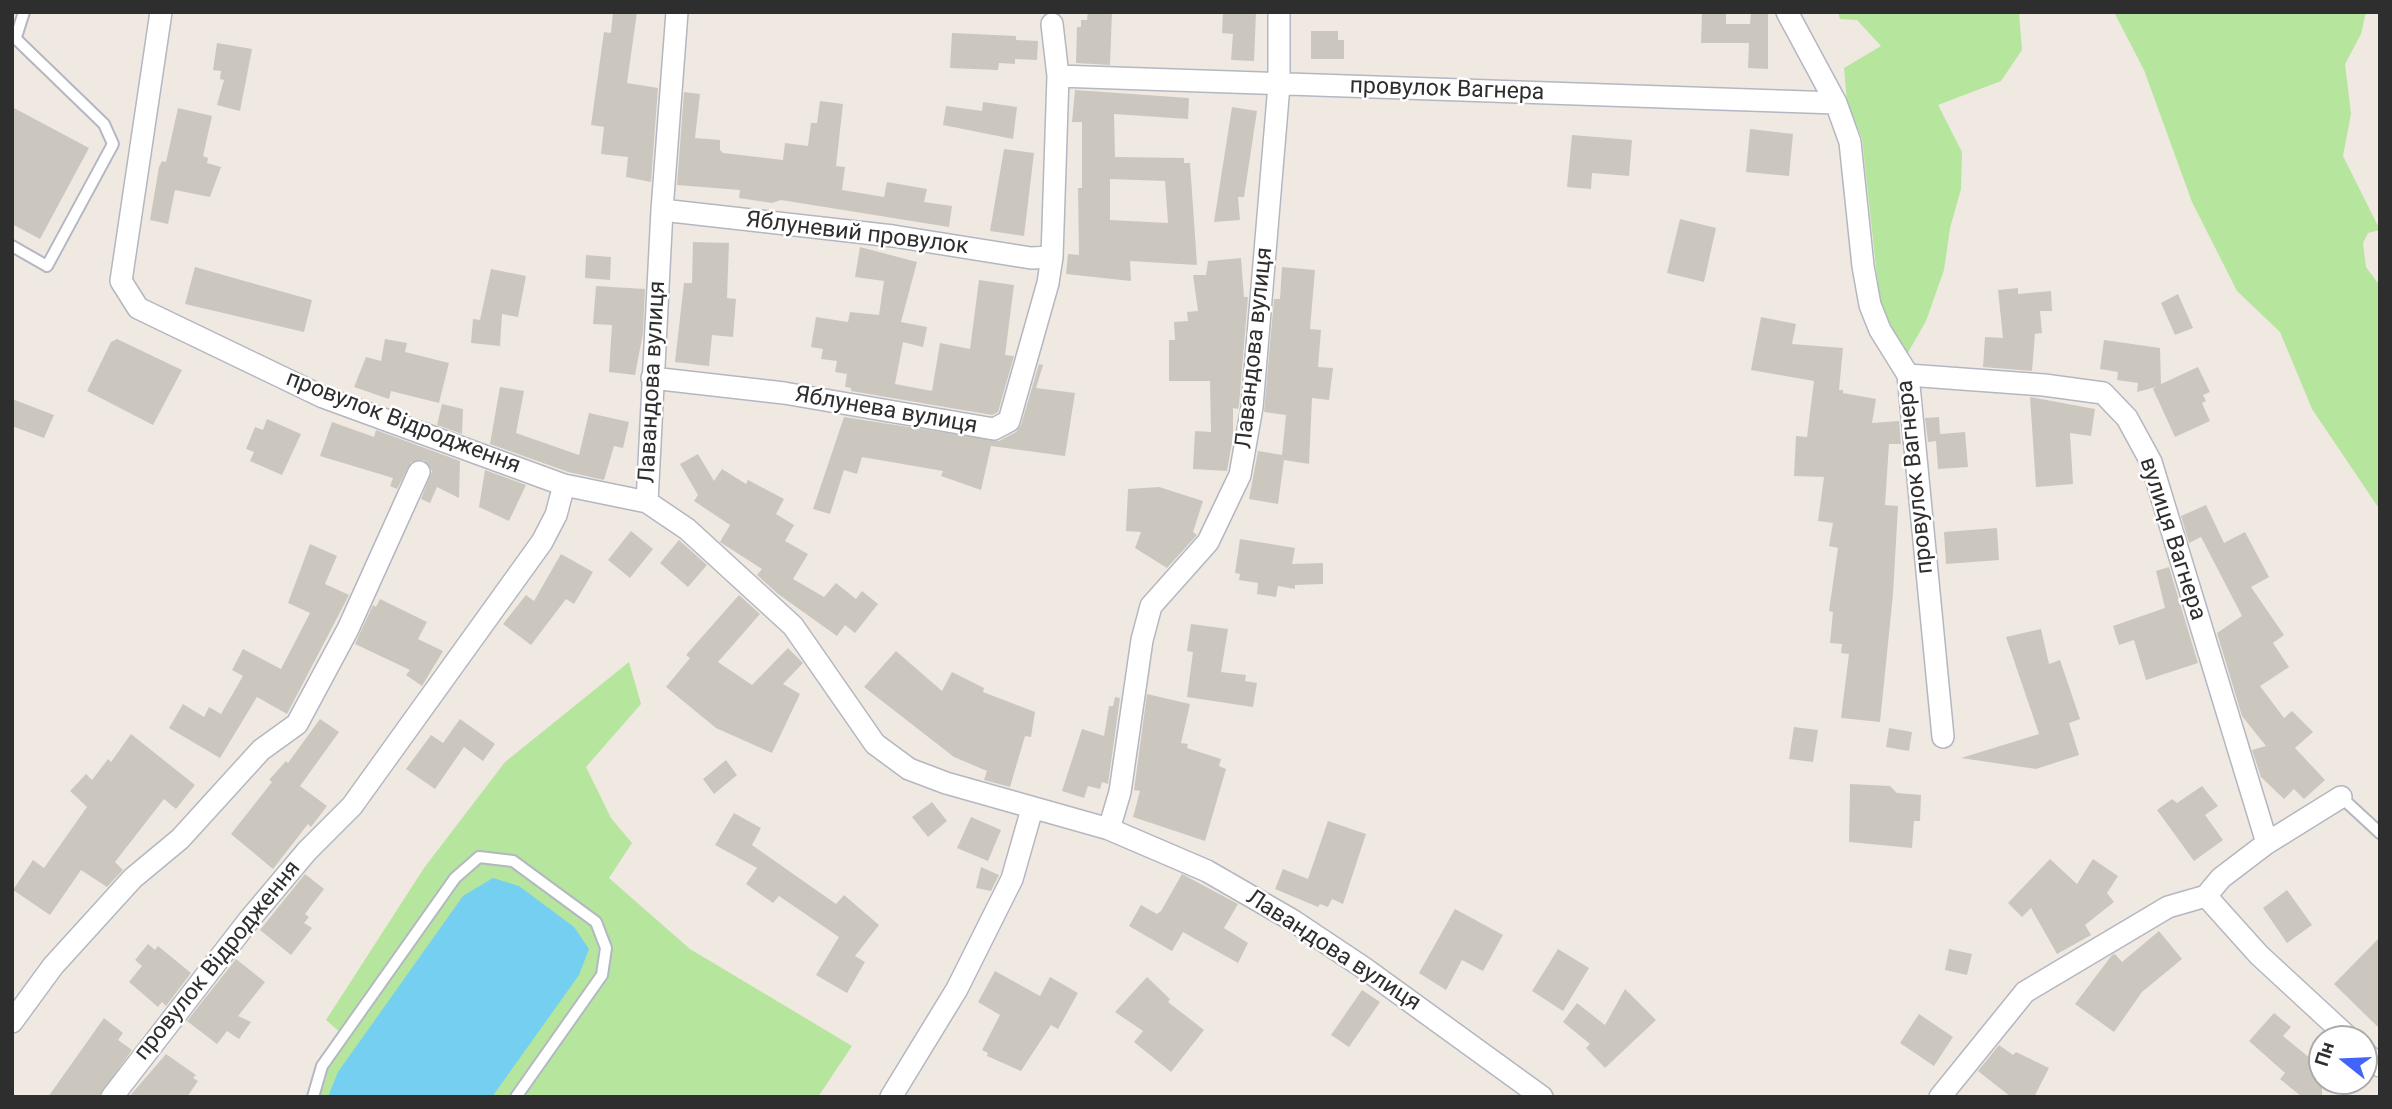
<!DOCTYPE html>
<html>
<head>
<meta charset="utf-8">
<style>
	body { margin:0 }
	#map { position:relative; width:2392px; height:1109px; overflow:hidden; background:#efe9e1; font-family:Roboto,sans-serif }
	canvas { display:block }
	.frame { position:absolute; inset:0; border:14px solid #2e2e2e; pointer-events:none }
	.north { position:absolute; left:2308px; top:1025px; width:70px; height:70px; box-sizing:border-box; background:#fff; border:2px solid #ababab; border-radius:50%; rotate:288deg; font-size:19px; font-weight:700; line-height:28px; text-align:center; color:#2e2e2e }
	.north::after { content:''; display:block; margin:auto; width:24px; height:32px; background:#4264fb; clip-path:polygon(50% 0,100% 100%,50% 72%,0 100%) }
</style>
</head>
<body>
<div id="map">
<canvas width="2392" height="1109"></canvas>
<div class="frame"></div>
<div class="north">Пн</div>
</div>
<script>
const context = document.querySelector('canvas').getContext('2d');
context.lineJoin = 'round';
function fillPath(path, color) {
  context.fillStyle = color;
  context.fill(path, 'evenodd');
}
function poly(rows) {
  const path = new Path2D();
  for (const r of rows) {
    path.moveTo(r[0], r[1]);
    for (let i = 2; i < r.length; i += 2) path.lineTo(r[i], r[i + 1]);
  }
  return path;
}
function trace(path, color, width, dash) {
  context.strokeStyle = color;
  context.lineWidth = width;
  context.lineCap = dash ? 'butt' : 'round';
  context.setLineDash(dash || []);
  context.stroke(path);
}
function drawText(font, color, halo, rows, align = 'center') {
  context.font = font + ' Roboto,sans-serif';
  context.lineWidth = 5;
  context.setLineDash([]);
  context.textBaseline = 'middle';
  context.strokeStyle = halo;
  context.fillStyle = color;
  for (const [text, x, y, turn = 0] of rows) {
    context.save();
    context.translate(x, y);
    context.rotate((+turn || 0) * Math.PI / 180);
    context.textAlign = isNaN(turn) ? turn : align;
    if (halo) context.strokeText(text, 0, 0);
    context.fillText(text, 0, 0);
    context.restore();
  }
}
fillPath(poly([
	[1838,12,2019,12,2022,50,2001,81,1938,105,1962,152,1961,189,1950,228,1944,270,1926,321,1906,356,1880,304,1862,138,1847,103,1844,68,1881,46,1857,20,1840,19],
	[2114,12,2366,12,2361,34,2345,64,2351,114,2343,156,2380,230,2368,233,2363,243,2366,267,2380,286,2380,510,2312,409,2280,332,2237,291,2192,202,2144,70],
	[629,662,641,704,586,767,611,818,632,843,609,878,690,949,852,1046,818,1097,308,1097,341,1033,326,1020,424,868,505,762]
]), '#b6e59e');
fillPath(poly([
	[493,878,519,886,574,927,589,949,579,975,492,1097,328,1097,338,1072,463,896]
]), '#75cff0');
fillPath(poly([
	[613,12,637,12,627,83,658,88,651,182,626,177,628,157,601,154,604,127,591,125,604,32,611,33],
	[1088,12,1112,12,1110,65,1076,63,1077,27,1081,27,1081,20,1087,20],
	[1223,12,1256,12,1254,61,1231,60,1233,34,1222,33],
	[1702,12,1726,12,1726,24,1750,24,1751,12,1768,12,1768,69,1748,68,1749,43,1701,43],
	[1311,31,1338,31,1338,40,1344,40,1344,59,1311,59],
	[952,33,1016,36,1016,40,1038,41,1037,60,1015,59,1015,64,999,63,998,70,950,68],
	[217,43,252,49,240,111,217,105,224,80,220,79,221,71,213,70],
	[1075,90,1189,98,1188,119,1114,114,1115,157,1184,158,1184,163,1190,163,1197,265,1130,261,1131,281,1066,274,1068,254,1079,255,1078,188,1082,188,1082,122,1072,122],
	[1110,179,1165,181,1168,223,1110,220],
	[684,92,700,94,695,138,720,140,720,150,723,153,783,160,785,143,808,146,811,123,817,123,820,101,843,104,836,166,845,167,842,190,884,197,887,182,927,189,924,202,952,206,949,227,781,200,772,203,739,198,740,190,677,185],
	[983,102,1017,107,1013,139,943,125,946,106,982,111],
	[12,107,89,148,40,239,12,224],
	[1232,107,1257,111,1244,197,1238,197,1240,220,1214,222],
	[178,108,212,116,203,156,208,158,207,163,221,167,210,197,175,190,168,224,150,220,159,167,162,161,166,162],
	[1750,129,1793,134,1789,176,1746,172],
	[1572,135,1632,140,1629,176,1592,173,1591,189,1567,187],
	[1004,149,1034,153,1024,236,990,231],
	[1680,219,1716,228,1704,282,1667,273],
	[693,242,729,243,727,298,736,299,733,337,712,335,709,366,675,362,684,283,692,283],
	[860,247,917,262,901,322,927,327,923,347,903,342,895,384,932,391,940,343,970,349,979,280,1014,285,1005,355,1014,356,998,412,992,415,851,391,851,388,845,387,847,374,835,372,837,361,821,359,823,349,811,347,816,317,848,322,850,312,879,315,884,281,855,277],
	[586,255,611,257,610,280,585,278],
	[1241,258,1244,297,1248,297,1239,405,1238,409,1233,408,1233,437,1227,471,1193,469,1195,431,1211,432,1210,381,1169,381,1169,340,1175,340,1174,322,1188,321,1187,312,1198,311,1193,275,1206,275,1208,261],
	[195,267,312,300,304,332,185,304],
	[1282,267,1315,270,1310,329,1321,330,1318,367,1333,368,1329,400,1312,398,1309,464,1284,460,1278,504,1249,499,1258,451,1282,455,1286,415,1264,412,1274,299,1280,299],
	[491,269,526,276,518,317,502,314,500,346,471,343,473,319,480,320],
	[596,286,645,289,643,333,635,375,609,372,612,325,593,324],
	[2018,288,2018,294,2051,291,2052,311,2040,311,2042,333,2035,334,2032,371,1983,367,1985,337,2003,338,1998,290],
	[2178,294,2193,328,2175,335,2161,303],
	[1761,317,1796,324,1792,344,1843,348,1839,390,1843,390,1843,393,1876,399,1872,423,1899,421,1901,444,1889,444,1885,505,1898,506,1893,594,1880,722,1841,718,1849,654,1841,653,1842,644,1830,643,1833,612,1829,611,1838,548,1829,546,1833,523,1818,521,1824,477,1794,476,1796,436,1807,437,1814,381,1751,370],
	[117,339,182,370,153,425,87,391,111,342],
	[385,339,407,343,405,352,449,363,439,403,391,391,389,399,354,387,366,357,381,361],
	[2104,340,2160,348,2161,384,2198,367,2210,392,2203,395,2206,401,2202,403,2210,421,2175,437,2153,389,2156,387,2137,392,2138,383,2117,380,2118,372,2100,369],
	[1039,364,1043,365,1036,388,1075,393,1065,456,991,446,981,490,941,476,943,471,862,457,857,474,844,470,830,514,813,509,844,417,999,441,1016,432,1021,425],
	[500,387,524,391,516,433,579,455,589,413,629,422,623,448,614,446,604,480,568,472,490,444],
	[2030,397,2095,409,2091,436,2070,433,2073,484,2036,487],
	[12,399,54,415,44,438,12,426],
	[442,404,463,409,462,434,437,425],
	[1939,417,1940,434,1965,432,1968,467,1938,469,1936,441,1928,442,1925,418],
	[267,419,301,434,282,475,250,461,254,452,246,449,255,427,263,430],
	[332,422,374,437,376,430,460,461,459,498,437,487,430,503,421,499,432,471,424,460,411,462,397,489,390,486,393,478,320,456],
	[698,454,714,481,722,469,746,484,748,480,784,499,776,514,794,525,785,541,808,554,793,579,824,597,836,583,856,599,862,591,878,604,855,633,845,625,837,636,778,594,757,575,762,569,720,542,730,525,694,501,698,495,680,464],
	[485,470,526,485,509,521,479,507],
	[1159,487,1203,501,1193,532,1197,535,1167,568,1135,548,1141,532,1126,531,1128,489],
	[2206,505,2224,543,2245,532,2269,577,2251,587,2284,635,2273,643,2289,667,2260,686,2284,718,2292,711,2313,732,2295,748,2325,780,2304,799,2294,789,2284,799,2261,777,2252,750,2266,746,2242,716,2217,633,2242,616,2201,537,2189,543,2181,516],
	[1997,528,1999,560,1946,564,1944,532],
	[631,531,653,549,630,578,608,560],
	[1240,539,1295,548,1292,564,1323,563,1323,584,1295,585,1295,589,1278,586,1276,597,1257,594,1258,583,1239,580,1240,574,1235,573],
	[679,540,707,565,688,587,660,563],
	[310,544,337,556,325,584,349,595,287,714,257,697,220,758,169,728,183,704,204,717,209,707,221,714,243,676,232,670,243,649,281,669,310,613,288,603],
	[561,554,593,572,574,604,566,599,531,645,503,624,526,595,534,601],
	[2169,567,2198,663,2146,680,2134,640,2119,645,2113,626,2165,608,2156,571],
	[739,595,760,614,718,662,752,685,788,648,803,663,783,684,800,694,772,753,716,728,666,687,690,658,686,655],
	[380,599,427,622,418,639,443,651,422,686,406,675,410,670,355,644,373,605,376,607],
	[1191,624,1228,629,1221,672,1246,675,1245,681,1257,683,1253,707,1187,697,1193,652,1187,651],
	[2041,629,2049,664,2060,660,2080,719,2069,723,2079,755,2036,769,1961,758,2039,734,2006,637],
	[896,651,942,691,952,672,984,688,983,692,1035,712,1031,737,1025,736,1010,787,984,780,987,771,954,757,864,687],
	[1147,694,1190,704,1181,743,1188,744,1187,748,1221,759,1219,766,1226,769,1205,841,1133,817,1140,791,1134,790],
	[1115,697,1120,698,1108,784,1102,782,1100,789,1088,786,1084,798,1062,791,1082,729,1104,736,1109,706,1113,706],
	[320,719,339,732,300,786,327,806,311,827,308,824,273,869,231,834,272,782,269,780,286,761,288,763],
	[460,719,495,744,483,761,464,747,435,789,406,769,431,735,443,743],
	[1794,727,1818,730,1813,762,1789,759],
	[1889,728,1912,732,1909,751,1886,747],
	[131,734,195,785,176,809,164,799,115,862,123,870,107,887,81,870,50,915,13,890,33,860,44,868,87,807,70,791,86,774,92,780,108,759,111,762],
	[726,760,737,775,714,794,703,779],
	[1850,784,1890,786,1897,793,1921,795,1920,821,1914,821,1912,848,1849,842],
	[2202,786,2218,806,2205,815,2223,840,2194,861,2157,810,2172,799,2177,803],
	[932,802,947,821,928,837,912,817],
	[734,813,761,828,752,845,836,904,844,895,879,925,855,956,865,962,847,993,816,975,839,937,779,896,773,903,746,884,757,868,715,845],
	[971,817,1001,830,988,861,957,848],
	[1328,821,1366,834,1343,904,1332,899,1328,907,1320,904,1318,907,1275,889,1283,869,1308,879],
	[2050,859,2077,884,2093,859,2118,876,2107,893,2114,902,2085,925,2091,935,2057,954,2031,908,2022,917,2008,903],
	[981,867,999,875,991,891,976,888],
	[305,874,324,889,305,914,309,917,304,923,312,928,291,955,260,930],
	[1182,874,1238,904,1224,928,1248,943,1238,963,1183,932,1172,951,1129,926,1141,905,1157,914,1161,911],
	[2287,890,2312,925,2287,943,2263,908],
	[1455,909,1503,935,1483,971,1462,960,1446,990,1419,973],
	[2159,931,2182,959,2142,992,2114,1032,2075,1004,2112,955,2115,954,2122,962],
	[2380,937,2380,1029,2334,984],
	[148,944,155,950,158,946,191,973,166,1006,162,1002,158,1007,129,982,142,966,135,960],
	[1558,949,1589,968,1563,1011,1532,991],
	[1949,949,1972,954,1967,975,1945,970],
	[236,959,265,982,238,1016,251,1022,239,1039,227,1031,217,1044,187,1021],
	[995,971,1040,996,1050,977,1078,993,1058,1029,1051,1025,1021,1071,987,1056,988,1053,982,1050,1000,1015,978,1002],
	[1147,977,1170,999,1168,1002,1204,1030,1171,1072,1134,1042,1143,1031,1115,1012],
	[1625,989,1656,1020,1605,1068,1586,1048,1590,1044,1563,1022,1577,1003,1605,1025],
	[1362,990,1380,1002,1349,1047,1331,1035],
	[2274,1013,2291,1027,2283,1036,2322,1068,2322,1097,2302,1097,2280,1079,2285,1073,2249,1041],
	[1919,1014,1953,1037,1934,1066,1900,1043],
	[104,1018,123,1033,118,1040,132,1050,99,1097,48,1097],
	[1999,1045,2013,1055,2016,1052,2049,1068,2034,1097,2011,1097,1978,1071],
	[166,1054,196,1075,193,1078,198,1081,187,1097,129,1097]
]), '#cbc7bf');
const lane = poly([
	[12,35,104,124,113,144,47,266,12,246],
	[16,37,24,12],
	[2341,797,2380,833],
	[313,1097,322,1066,455,878,479,857,513,861,596,922,606,948,602,975,516,1097]
]);
const street = poly([
	[161,12,121,281,138,308,323,397,564,485,647,502],
	[677,12,662,210,647,502,687,529,793,626,875,744,909,769,946,783,1109,829,1207,871,1292,920,1364,968,1542,1097],
	[1787,12,1836,103,1850,142,1863,266,1870,305,1880,330,1908,375,1943,737],
	[1058,76,1836,103],
	[662,210,893,236,1031,258,1052,257],
	[1908,375,2044,385,2103,393,2127,418,2151,462,2267,843],
	[652,378,784,393,994,429,1009,421,1048,283,1052,257,1058,76,1052,24],
	[1109,829,1120,792,1142,640,1151,606,1208,542,1240,475,1252,407,1279,85,1279,12],
	[2206,896,2259,955,2350,1039],
	[12,1022,53,966,133,878,180,839,261,750,297,724,348,629,419,472],
	[2364,1052,2380,1066],
	[112,1097,249,920,307,851,352,806,542,542,556,515,564,485],
	[891,1097,957,989,1012,879,1032,809],
	[1940,1097,2025,992,2168,907,2206,896,2221,878,2267,843,2341,797]
]);
trace(lane, '#b4b7c1', 14);
trace(street, '#b4b7c1', 24);
trace(lane, '#fff', 10);
trace(street, '#fff', 21);
drawText('23px', '#2e2e2e', '#fff', [
	["провулок Вагнера",1447,90,2],
	["Яблуневий провулок",857,234,7],
	["Лавандова вулиця",1255,348,-84],
	["Лавандова вулиця",653,382,-87],
	["Яблунева вулиця",886,411,10],
	["провулок Відродження",403,423,21],
	["провулок Вагнера",1916,477,-96],
	["вулиця Вагнера",2172,539,72],
	["Лавандова вулиця",1333,951,33],
	["провулок Відродження",218,961,-51]
]);
</script>
</body>
</html>
